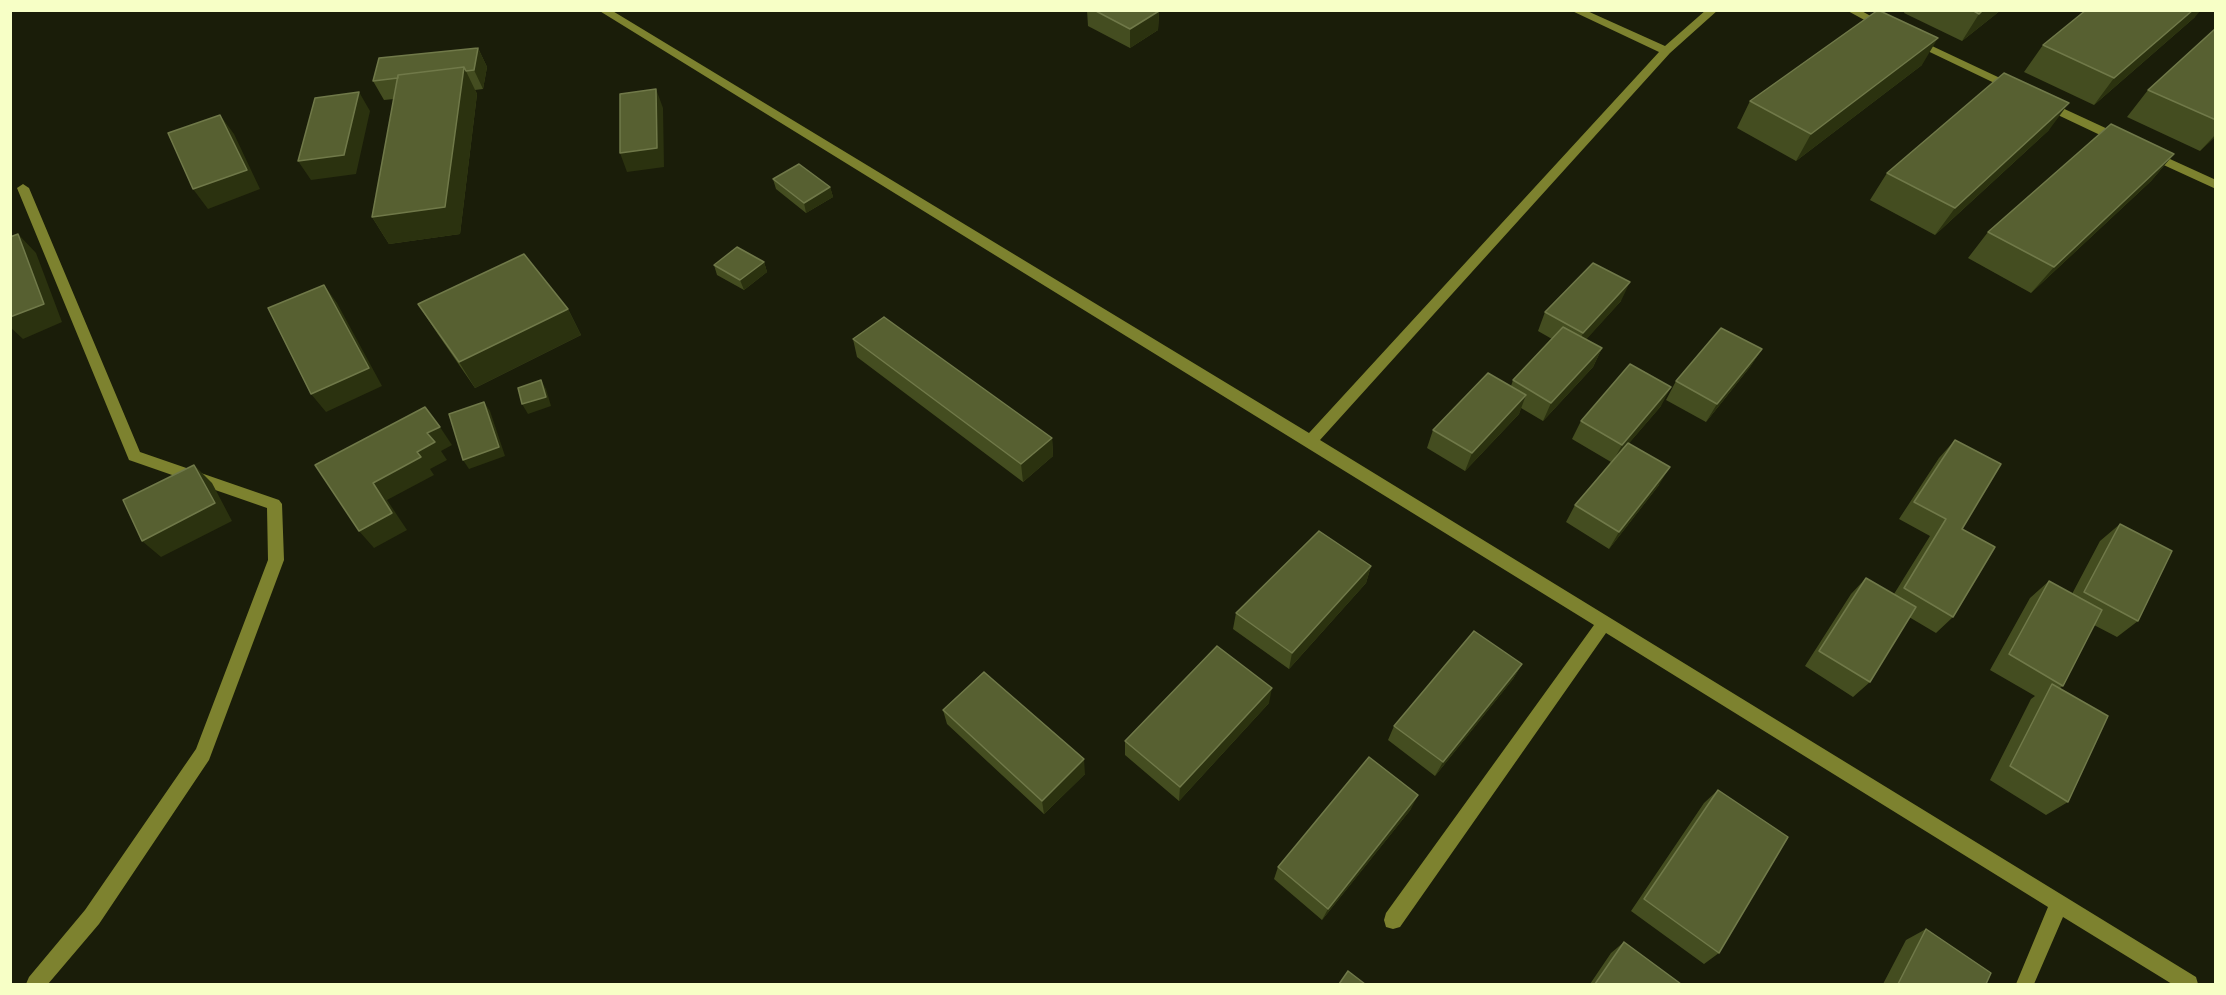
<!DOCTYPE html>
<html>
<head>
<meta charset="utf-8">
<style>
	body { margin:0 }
	#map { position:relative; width:2226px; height:995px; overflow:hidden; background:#1a1d09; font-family:Rubik,sans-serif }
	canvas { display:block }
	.frame { position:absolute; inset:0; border:12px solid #f7ffc6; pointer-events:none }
</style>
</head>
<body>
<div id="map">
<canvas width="2226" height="995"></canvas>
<div class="frame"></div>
</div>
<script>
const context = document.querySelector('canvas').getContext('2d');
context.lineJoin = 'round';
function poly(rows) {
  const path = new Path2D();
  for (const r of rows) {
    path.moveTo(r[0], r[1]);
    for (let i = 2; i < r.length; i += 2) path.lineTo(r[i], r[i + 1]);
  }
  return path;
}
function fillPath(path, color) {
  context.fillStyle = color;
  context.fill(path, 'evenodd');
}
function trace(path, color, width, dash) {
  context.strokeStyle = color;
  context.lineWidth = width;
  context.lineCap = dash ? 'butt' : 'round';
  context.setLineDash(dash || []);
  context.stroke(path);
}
fillPath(poly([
	[598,10,611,10,1309,433,1659,52,1570,10,1585,10,1665,46,1706,10,1718,10,1670,53,1320,440,2196,977,2198,984,2172,984,2063,917,2034,984,2016,984,2048,907,1606,633,1400,927,1393,929,1386,927,1384,920,1386,913,1594,625,598,10],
	[1846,10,1860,10,1890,27,1885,30,1881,29,1846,10],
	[1915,38,2017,86,2019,88,2013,91,2009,90,1911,43,1910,41,1915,38],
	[2045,100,2125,137,2127,140,2125,143,2117,143,2041,107,2039,104,2045,100],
	[2148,149,2216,180,2216,189,2144,156,2144,150,2148,149],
	[23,184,29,188,140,452,279,500,282,504,284,560,209,760,99,924,48,984,26,984,29,977,85,910,196,749,268,560,267,508,129,460,17,188,23,184]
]), '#7d822f');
fillPath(poly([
	[1087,10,1159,11,1158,30,1130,48,1088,26],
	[1905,10,2001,10,1962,41,1904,13],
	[2195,17,2094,105,2024,72,2043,45],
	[2216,28,2216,136,2200,151,2127,117,2148,90],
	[478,48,487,67,483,89,475,90,477,94,460,234,389,244,372,217,394,99,384,100,373,81],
	[1922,65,1796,161,1737,128,1750,101],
	[2049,130,1935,235,1870,200,1887,173],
	[2174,154,2151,181,2031,293,1968,258,1988,232],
	[773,179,830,187,833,197,806,213,776,189],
	[764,262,767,272,744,290,717,275,714,265],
	[1621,301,1586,339,1602,348,1593,367,1543,421,1521,408,1519,414,1465,471,1427,448,1433,430,1511,386,1513,380,1552,339,1538,331,1545,312],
	[418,304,568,309,581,335,475,388,435,330],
	[853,339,1052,438,1053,456,1023,482,857,357],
	[1762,349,1750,367,1706,422,1666,400,1676,381],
	[1661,406,1629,443,1659,485,1609,549,1566,522,1575,505,1611,462,1572,439,1581,421],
	[1955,440,1962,529,1953,617,1936,633,1909,617,1870,682,1853,697,1805,666,1851,594,1866,578,1894,594,1930,536,1899,519,1939,458],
	[2120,524,2138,621,2117,637,2094,625,2063,686,2060,688,2068,802,2046,815,1990,780,2031,699,2035,696,1990,670,2030,598,2049,581,2072,594,2100,541],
	[1371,566,1366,583,1289,669,1233,629,1236,613],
	[1522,664,1513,679,1435,776,1388,740,1394,726],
	[1269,703,1179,801,1125,755,1125,741],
	[943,710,1085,774,1044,814,947,724],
	[1718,790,1719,953,1704,964,1631,911,1704,803],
	[1411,809,1322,920,1274,879,1278,867],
	[1926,929,1986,984,1883,984,1906,940],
	[1624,942,1681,984,1590,984,1611,953]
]), '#444d20');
fillPath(poly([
	[1983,10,2001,10,1962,41,1979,14],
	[2193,10,2201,10,2195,17,2094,105,2114,78],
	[1159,11,1158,30,1130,48,1130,29],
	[1938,38,1922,65,1796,161,1811,134],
	[478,48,487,67,483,89,474,70],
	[464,67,477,94,460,234,389,244,372,217],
	[656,89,663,108,664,167,627,172,620,153],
	[359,92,370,111,356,174,311,180,298,161],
	[2069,103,2049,130,1935,235,1955,208],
	[220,115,234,134,260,189,208,209,193,189],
	[2216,134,2216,136,2200,151],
	[2174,154,2151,181,2031,293,2054,267],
	[830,187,833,197,806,213,804,203],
	[18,234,36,253,62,322,23,339,10,327,10,317],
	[764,262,767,272,744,290,740,280],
	[1630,282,1621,301,1575,352,1583,333],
	[324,285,337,303,382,386,326,412,311,394],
	[568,309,581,335,475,388,459,362],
	[1602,348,1593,367,1543,421,1551,403],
	[1762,349,1750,367,1706,422,1717,404],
	[541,380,546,389,551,406,528,414,522,404],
	[1671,387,1661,406,1612,463,1622,445],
	[1526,395,1519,414,1465,471,1472,453],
	[484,402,490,411,505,456,469,469,463,460],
	[440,427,452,445,441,451,447,460,430,469,434,475,387,500,407,530,374,548,359,531,373,483,417,452,427,433],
	[1052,438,1053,456,1023,482,1021,464],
	[194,465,212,483,232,521,161,557,142,541],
	[1670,467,1659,485,1609,549,1619,532],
	[1371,566,1366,583,1289,669,1292,653],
	[1522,664,1513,679,1435,776,1443,762],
	[1272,688,1269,703,1179,801,1180,787],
	[1084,759,1085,774,1044,814,1042,801],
	[1418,795,1411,809,1322,920,1328,909]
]), '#2b320f');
const building = poly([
	[1094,10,1158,10,1159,11,1130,29,1094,10],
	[1878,10,1938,38,1811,134,1750,101,1878,10],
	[1972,10,1983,10,1979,14,1972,10],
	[2086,10,2193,10,2114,78,2043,45,2086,10],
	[2216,28,2216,120,2148,90,2216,28],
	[478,48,474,70,466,71,464,67,398,75,398,78,373,81,379,58,478,48],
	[464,67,445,207,372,217,398,75,464,67],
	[2004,73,2069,103,1955,208,1887,173,2004,73],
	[656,89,657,148,620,153,620,94,656,89],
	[359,92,344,155,298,161,315,98,359,92],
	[220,115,247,170,193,189,168,133,220,115],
	[2111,124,2174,154,2054,267,1988,232,2111,124],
	[799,164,830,187,804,203,773,179,799,164],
	[18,234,44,304,10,317,10,237,18,234],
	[737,247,764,262,740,280,714,265,737,247],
	[524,254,568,309,459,362,418,304,524,254],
	[1593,263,1630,282,1583,333,1545,312,1593,263],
	[324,285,369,368,311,394,268,308,324,285],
	[884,317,1052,438,1021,464,853,339,884,317],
	[1563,327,1602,348,1551,403,1513,380,1563,327],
	[1721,328,1762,349,1717,404,1676,381,1721,328],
	[1630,364,1671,387,1622,445,1581,421,1630,364],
	[1488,373,1526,395,1472,453,1433,430,1488,373],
	[541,380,546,397,522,404,518,388,541,380],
	[484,402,499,447,463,460,449,414,484,402],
	[425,407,440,427,427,433,435,442,417,452,421,457,373,483,392,513,359,531,315,465,425,407],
	[1955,440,2001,464,1962,529,1995,547,1953,617,1904,588,1946,519,1914,502,1955,440],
	[1628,443,1670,467,1619,532,1575,505,1628,443],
	[194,465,215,503,142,541,123,500,194,465],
	[2120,524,2172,551,2138,621,2084,592,2120,524],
	[1319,531,1371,566,1292,653,1236,613,1319,531],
	[1866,578,1916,607,1870,682,1819,651,1866,578],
	[2049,581,2102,610,2063,686,2009,654,2049,581],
	[1474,631,1522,664,1443,762,1394,726,1474,631],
	[1217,646,1272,688,1180,787,1125,741,1217,646],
	[984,672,1084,759,1042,801,943,710,984,672],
	[2052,684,2108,716,2068,802,2010,766,2052,684],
	[1369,757,1418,795,1328,909,1278,867,1369,757],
	[1718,790,1788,837,1719,953,1644,899,1718,790],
	[1926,929,1991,973,1986,984,1898,984,1926,929],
	[1624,942,1681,984,1595,984,1624,942],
	[1348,971,1365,984,1339,984,1348,971]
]);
fillPath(building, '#576031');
trace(building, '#707949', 1.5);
</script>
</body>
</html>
